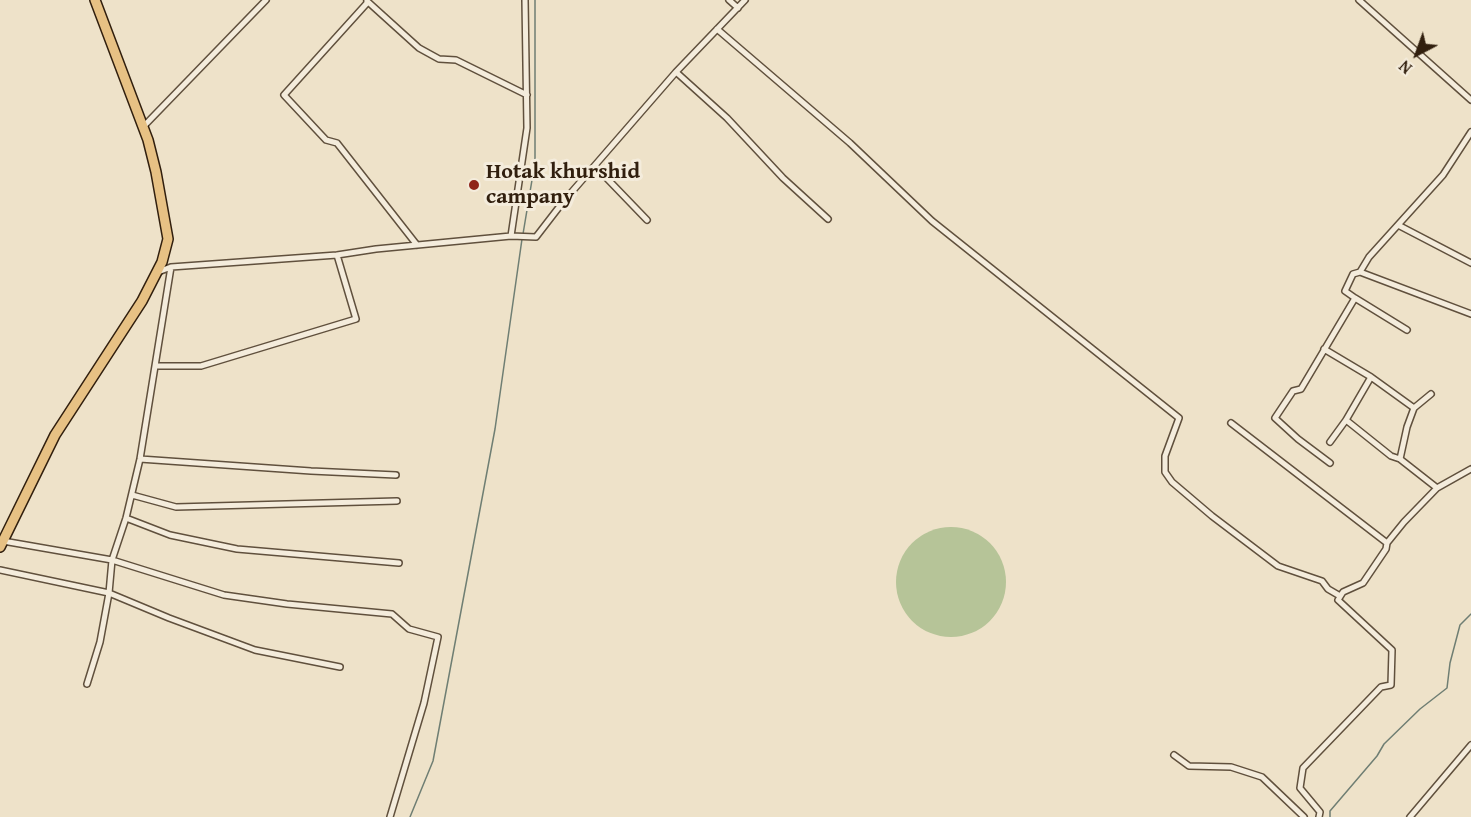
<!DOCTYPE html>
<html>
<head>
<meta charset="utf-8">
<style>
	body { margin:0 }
	#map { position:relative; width:1471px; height:817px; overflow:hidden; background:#eee2c9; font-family:"Gentium Book Plus",serif }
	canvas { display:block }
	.north { position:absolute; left:1387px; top:24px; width:60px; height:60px; -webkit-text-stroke:4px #f4ecdc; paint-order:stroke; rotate:221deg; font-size:16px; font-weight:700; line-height:24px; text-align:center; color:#311f0e }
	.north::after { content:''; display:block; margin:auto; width:21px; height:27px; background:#311f0e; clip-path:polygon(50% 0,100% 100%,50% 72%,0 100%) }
</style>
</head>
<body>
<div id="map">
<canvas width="1471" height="817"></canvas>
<div class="north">N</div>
</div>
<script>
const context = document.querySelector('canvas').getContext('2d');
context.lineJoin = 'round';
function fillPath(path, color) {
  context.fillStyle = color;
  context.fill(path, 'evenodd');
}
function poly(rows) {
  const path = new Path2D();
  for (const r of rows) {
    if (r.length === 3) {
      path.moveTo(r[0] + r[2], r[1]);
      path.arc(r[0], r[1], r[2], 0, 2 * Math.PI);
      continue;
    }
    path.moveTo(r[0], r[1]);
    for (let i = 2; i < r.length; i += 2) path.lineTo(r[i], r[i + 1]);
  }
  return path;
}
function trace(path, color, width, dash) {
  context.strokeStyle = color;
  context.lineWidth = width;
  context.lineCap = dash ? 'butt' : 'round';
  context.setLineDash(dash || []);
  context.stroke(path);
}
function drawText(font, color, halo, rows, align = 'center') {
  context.font = font + ' "Gentium Book Plus",serif';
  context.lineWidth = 6;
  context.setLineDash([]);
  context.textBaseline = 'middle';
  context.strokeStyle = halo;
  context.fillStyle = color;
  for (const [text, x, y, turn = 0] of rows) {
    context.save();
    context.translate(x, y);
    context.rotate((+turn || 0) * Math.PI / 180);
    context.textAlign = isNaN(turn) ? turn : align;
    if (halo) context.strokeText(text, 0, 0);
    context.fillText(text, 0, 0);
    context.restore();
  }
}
fillPath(poly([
	[951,582,55]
]), '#b6c498');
trace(poly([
	[523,234,535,162,535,0],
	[410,817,433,761,495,429,522,239],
	[1330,817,1330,811,1377,756,1384,744,1420,709,1447,688,1450,663,1460,625,1471,614]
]), '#6f7e73', 1.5);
const minor = poly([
	[729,0,738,8],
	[1359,0,1471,100],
	[367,1,419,48,439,59,456,60,527,95],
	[368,2,284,95,326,140,337,143,417,245],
	[717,29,850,143,932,221,1179,418,1165,456,1165,472,1172,482,1212,516,1278,566,1322,581,1328,589,1340,596],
	[676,72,727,118,783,178,828,219],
	[143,127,266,0],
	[595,166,647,220],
	[1398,225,1471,263],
	[511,236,527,128,525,0],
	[158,272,171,267,337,255,376,249,511,236,536,237,563,202,676,72,745,0],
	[1360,272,1471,314],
	[1355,298,1407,330],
	[1324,349,1371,377,1414,408],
	[155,366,201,366,356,319,337,255],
	[1346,420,1391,456,1400,459,1437,488],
	[1231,423,1387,543],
	[1330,442,1346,420,1371,377],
	[140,459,311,471,396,475],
	[1400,459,1407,427,1414,408,1431,394],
	[1330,463,1298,439,1275,418,1293,391,1301,389,1355,298,1345,291,1353,274,1360,272,1369,257,1443,175,1471,132],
	[132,495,176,507,397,501],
	[126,518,170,535,237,549,399,563],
	[3,541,112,560,224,595,287,604,392,614,409,629,438,637,424,703,390,817],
	[0,570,109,593,169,618,255,650,340,667],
	[87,684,100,642,109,593,112,560,126,518,140,459,171,267],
	[1174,755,1189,766,1231,767,1262,777,1304,817],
	[1319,817,1320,812,1300,788,1303,768,1381,687,1391,685,1392,650,1338,600,1343,592,1363,583,1386,549,1387,543,1404,522,1437,488,1471,469],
	[1410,817,1471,745]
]);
const trunk = poly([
	[0,547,55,435,142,301,162,262,168,239,156,172,148,140,95,0]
]);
trace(minor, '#60503d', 8);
trace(trunk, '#311f0e', 12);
trace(minor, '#f4ecdc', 5);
trace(trunk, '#e7c184', 9);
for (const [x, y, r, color] of [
	[474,185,6,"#8f2418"]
]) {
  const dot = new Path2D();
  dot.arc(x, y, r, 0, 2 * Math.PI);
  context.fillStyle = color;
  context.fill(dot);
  trace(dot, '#f4ecdc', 2);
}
drawText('bold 22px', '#311f0e', '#f4ecdc', [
	["Hotak khurshid",486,172],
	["campany",486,197]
], 'left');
</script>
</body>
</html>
